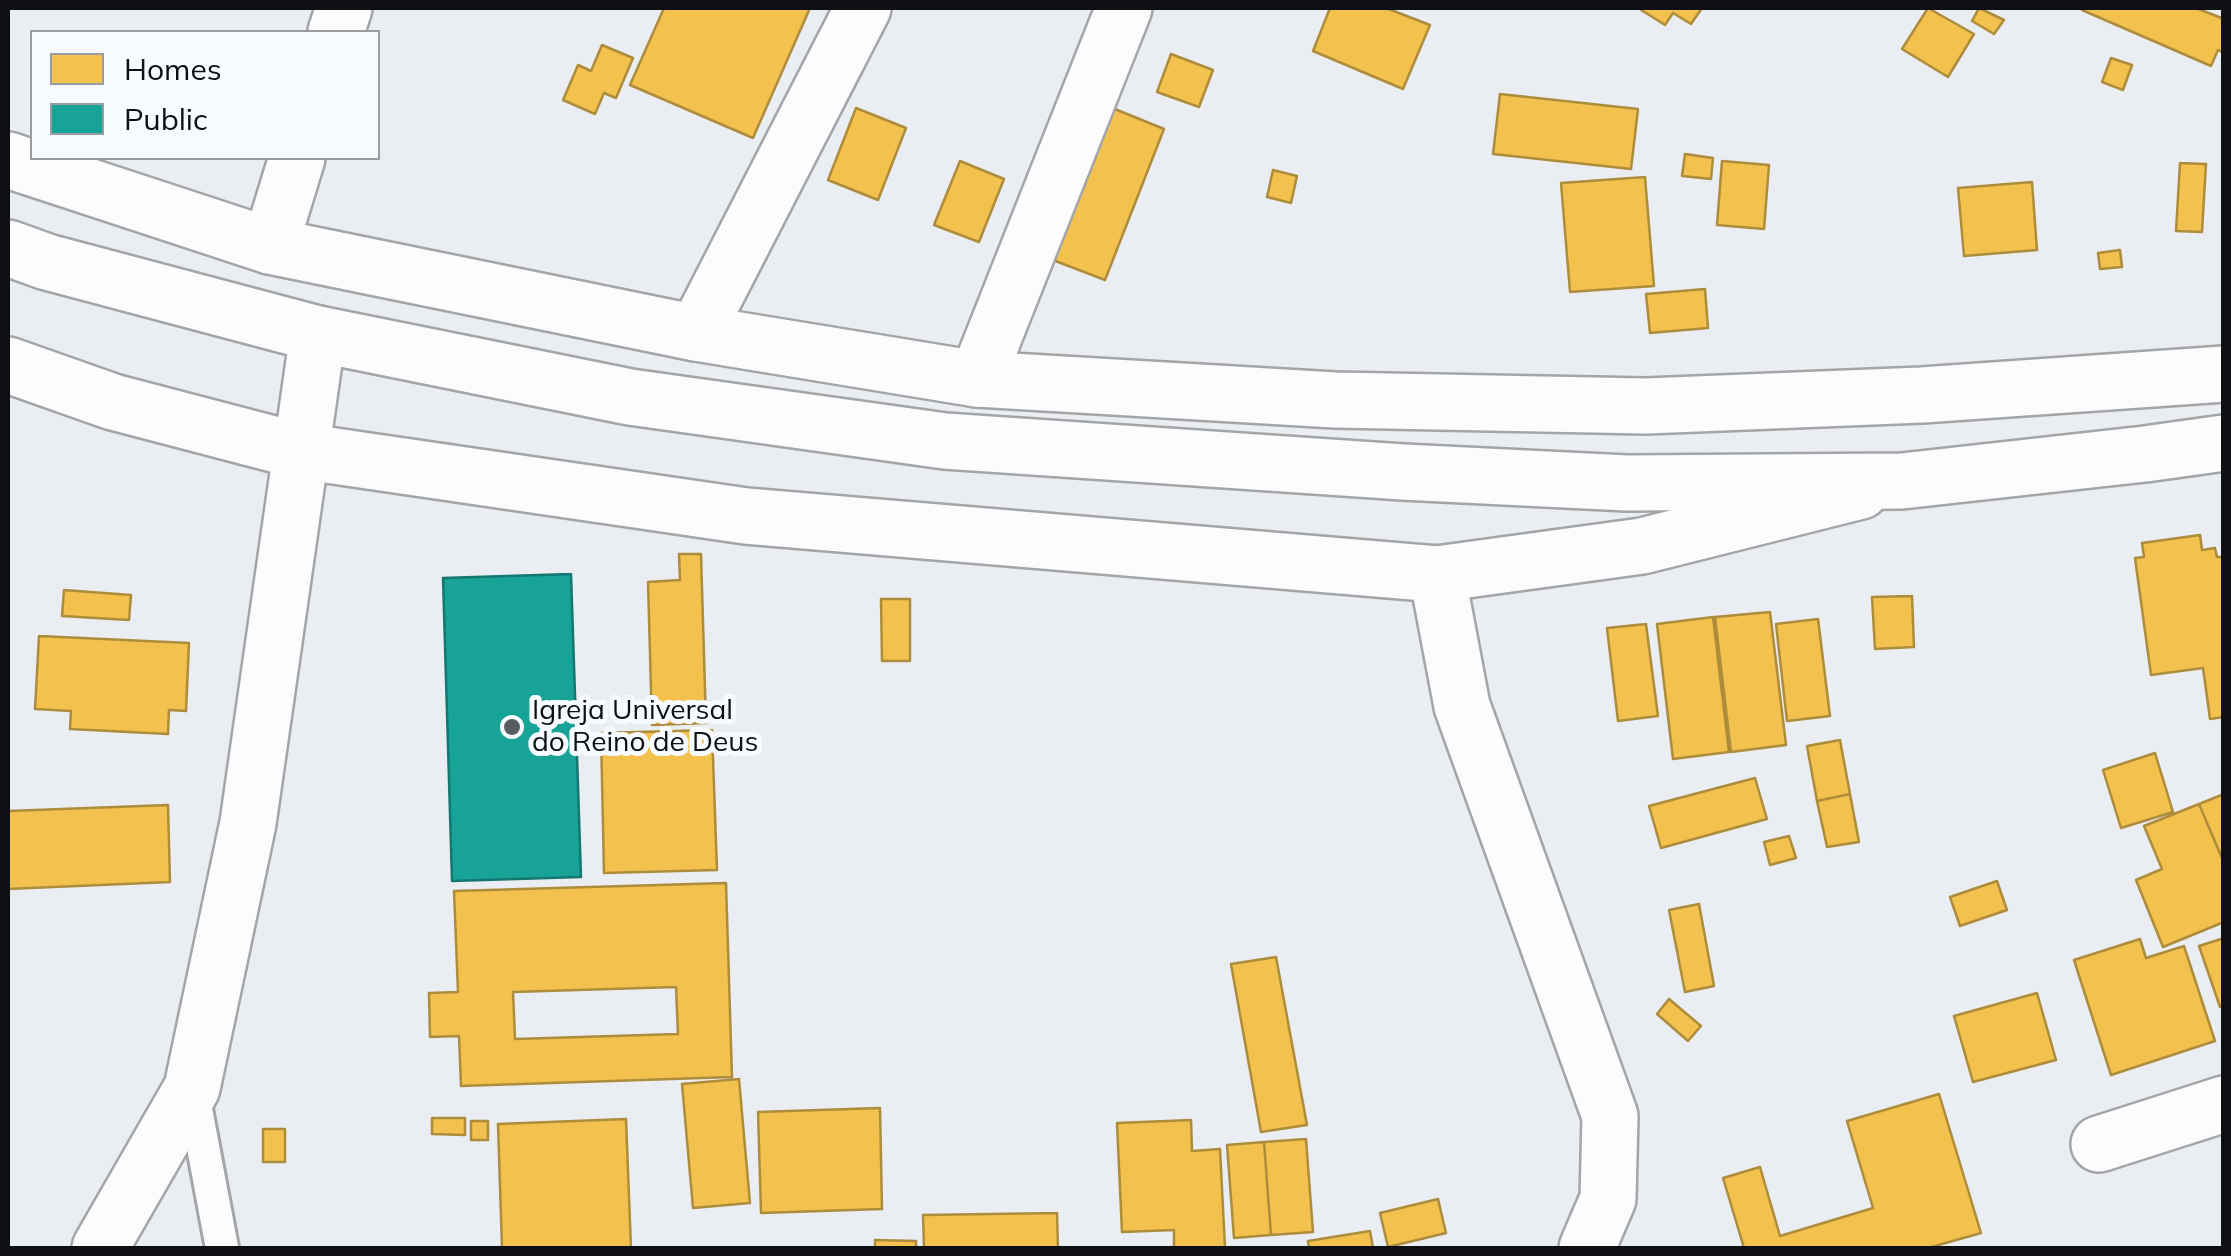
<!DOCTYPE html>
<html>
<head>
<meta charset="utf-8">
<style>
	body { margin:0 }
	#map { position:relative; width:2231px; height:1256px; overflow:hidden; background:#eaedf1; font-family:Mulish,sans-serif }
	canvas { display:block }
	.frame { position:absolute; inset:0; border:10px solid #0d0f12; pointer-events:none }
	.legend { position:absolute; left:30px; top:30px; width:350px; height:130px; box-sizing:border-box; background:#f7faff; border:2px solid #999ca0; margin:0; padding:12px 18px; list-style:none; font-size:30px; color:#0d0f12 }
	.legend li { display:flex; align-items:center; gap:20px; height:50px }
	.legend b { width:50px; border:2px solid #999ca0 }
</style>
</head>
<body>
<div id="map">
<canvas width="2231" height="1256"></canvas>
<div class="frame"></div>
<ul class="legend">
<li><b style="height:28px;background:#f2c14e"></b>Homes</li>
<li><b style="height:28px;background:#17a398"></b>Public</li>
</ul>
</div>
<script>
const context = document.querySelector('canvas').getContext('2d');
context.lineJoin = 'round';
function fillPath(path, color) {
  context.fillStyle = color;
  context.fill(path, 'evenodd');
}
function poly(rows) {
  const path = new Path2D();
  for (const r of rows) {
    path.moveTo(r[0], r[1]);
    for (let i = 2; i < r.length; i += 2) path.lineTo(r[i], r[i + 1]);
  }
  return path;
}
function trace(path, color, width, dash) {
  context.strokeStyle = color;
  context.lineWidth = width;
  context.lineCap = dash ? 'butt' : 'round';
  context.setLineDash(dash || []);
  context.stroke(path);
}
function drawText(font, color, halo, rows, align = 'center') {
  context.font = font + ' Mulish,sans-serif';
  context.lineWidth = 10;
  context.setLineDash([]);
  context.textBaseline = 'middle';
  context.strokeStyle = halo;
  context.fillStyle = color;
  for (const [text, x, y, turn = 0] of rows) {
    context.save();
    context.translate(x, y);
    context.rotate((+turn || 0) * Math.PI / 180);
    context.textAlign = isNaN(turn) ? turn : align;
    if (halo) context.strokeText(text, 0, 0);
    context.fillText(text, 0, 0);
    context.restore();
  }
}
const homes = poly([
	[664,8,810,8,753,138,630,85,664,8],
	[1330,8,1386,8,1430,25,1403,89,1313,51,1330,8],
	[1638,8,1702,8,1691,24,1673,13,1665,25,1638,8],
	[1928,8,1974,34,1948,77,1902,49,1928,8],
	[1979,8,2004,20,1994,34,1972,21,1979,8],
	[2083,8,2196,8,2224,19,2224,53,2218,50,2211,66,2082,10,2083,8],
	[602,45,633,58,616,98,604,93,595,114,563,100,578,65,591,71,602,45],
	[1171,54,1213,70,1199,107,1157,92,1171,54],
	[2111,58,2132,65,2123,90,2102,82,2111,58],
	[1500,94,1638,109,1631,169,1493,154,1500,94],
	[1105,105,1164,129,1105,280,1045,257,1105,105],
	[856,108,906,128,878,200,828,180,856,108],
	[1685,154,1713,158,1711,179,1682,176,1685,154],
	[960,161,1004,179,979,242,934,225,960,161],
	[1722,161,1769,165,1764,229,1717,225,1722,161],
	[2180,163,2206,164,2202,232,2176,231,2180,163],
	[1273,170,1297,176,1291,203,1267,197,1273,170],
	[1645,177,1654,286,1570,292,1561,183,1645,177],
	[2032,182,2037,250,1964,256,1958,188,2032,182],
	[2120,250,2122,267,2100,269,2098,253,2120,250],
	[1705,289,1708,328,1650,333,1646,294,1705,289],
	[2200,535,2202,550,2215,548,2217,557,2224,557,2224,717,2210,719,2203,668,2151,675,2135,558,2144,557,2142,543,2200,535],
	[679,554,701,554,706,723,652,725,648,582,680,580,679,554],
	[64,590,131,595,129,620,62,616,64,590],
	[1912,596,1914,647,1875,649,1872,597,1912,596],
	[881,599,910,599,910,661,882,661,881,599],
	[1770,612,1786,745,1731,752,1715,617,1770,612],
	[1713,617,1729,752,1673,759,1657,624,1713,617],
	[1818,619,1830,716,1787,721,1776,624,1818,619],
	[1646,624,1658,716,1618,721,1607,628,1646,624],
	[39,636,189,643,186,711,169,710,168,734,70,729,71,711,35,709,39,636],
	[712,730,717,870,604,873,601,733,712,730],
	[1840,740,1850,794,1817,801,1807,746,1840,740],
	[2155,753,2173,812,2121,828,2103,770,2155,753],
	[1755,778,1767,819,1661,848,1649,806,1755,778],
	[1850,794,1859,842,1827,847,1817,801,1850,794],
	[2224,794,2224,863,2199,804,2224,794],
	[2199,804,2224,863,2224,922,2163,947,2136,880,2162,869,2144,826,2199,804],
	[168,805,170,882,8,889,8,811,168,805],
	[1789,836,1796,858,1770,865,1764,842,1789,836],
	[1997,881,2007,910,1960,926,1950,897,1997,881],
	[726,883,732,1077,461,1086,459,1036,430,1037,429,993,458,992,454,891,726,883],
	[676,987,678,1034,515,1039,513,992,676,987],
	[1699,904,1714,986,1685,992,1669,910,1699,904],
	[2224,938,2224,1005,2220,1007,2199,946,2224,938],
	[2140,939,2146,958,2184,946,2215,1041,2111,1075,2074,960,2140,939],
	[1276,957,1307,1125,1261,1132,1231,964,1276,957],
	[2037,993,2056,1060,1973,1082,1954,1016,2037,993],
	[1669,999,1701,1026,1688,1041,1657,1014,1669,999],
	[739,1079,750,1203,693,1208,682,1084,739,1079],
	[1939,1094,1981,1233,1928,1248,1744,1248,1723,1178,1760,1167,1780,1236,1873,1208,1847,1121,1939,1094],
	[880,1108,882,1209,761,1213,758,1112,880,1108],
	[432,1118,465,1118,465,1135,432,1134,432,1118],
	[626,1119,631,1248,502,1248,498,1124,626,1119],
	[1191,1120,1192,1151,1220,1149,1225,1247,1174,1248,1174,1230,1122,1232,1117,1123,1191,1120],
	[471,1121,488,1121,488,1140,471,1140,471,1121],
	[263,1129,285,1129,285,1162,263,1162,263,1129],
	[1306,1139,1313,1232,1271,1235,1264,1142,1306,1139],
	[1264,1142,1271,1235,1234,1238,1227,1145,1264,1142],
	[1438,1199,1446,1233,1388,1247,1380,1213,1438,1199],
	[1057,1213,1058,1248,924,1248,923,1215,1057,1213],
	[1370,1231,1373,1248,1309,1248,1308,1241,1370,1231],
	[875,1240,916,1241,916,1248,875,1248,875,1240]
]);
fillPath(homes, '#f2c14e');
trace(homes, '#ad8c3c', 2.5);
const public = poly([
	[571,574,581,877,452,881,443,578,571,574]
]);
fillPath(public, '#17a398');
trace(public, '#147770', 2.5);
const service = poly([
	[192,1088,222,1248]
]);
const minor = poly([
	[336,32,344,8],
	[270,246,297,158],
	[696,333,863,8],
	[8,365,113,402,300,451,746,516,1437,574,1642,546,1861,491],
	[977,379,1124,8],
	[1437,574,1462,706,1610,1116,1608,1199,1587,1248],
	[2099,1144,2224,1104],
	[100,1248,192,1088,248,823,318,334]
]);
const secondary = poly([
	[8,160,270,246,696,333,977,379,1335,400,1646,406,1922,395,2224,374],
	[8,248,47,262,318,334,630,397,945,441,1403,472,1627,483,1902,481,2145,454,2224,443]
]);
trace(service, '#a3a5a8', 38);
trace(minor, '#a3a5a8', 60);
trace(secondary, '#a3a5a8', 60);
trace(service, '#fcfcfd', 32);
trace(minor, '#fcfcfd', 55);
trace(secondary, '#fcfcfd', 55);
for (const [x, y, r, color] of [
	[512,727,10,"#5a5d60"]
]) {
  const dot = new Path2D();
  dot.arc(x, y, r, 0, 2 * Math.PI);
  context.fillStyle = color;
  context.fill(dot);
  trace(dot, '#f7faff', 4);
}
drawText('28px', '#0d0f12', '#f7faff', [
	["Igreja Universal",532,711],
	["do Reino de Deus",532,743]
], 'left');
</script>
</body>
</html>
